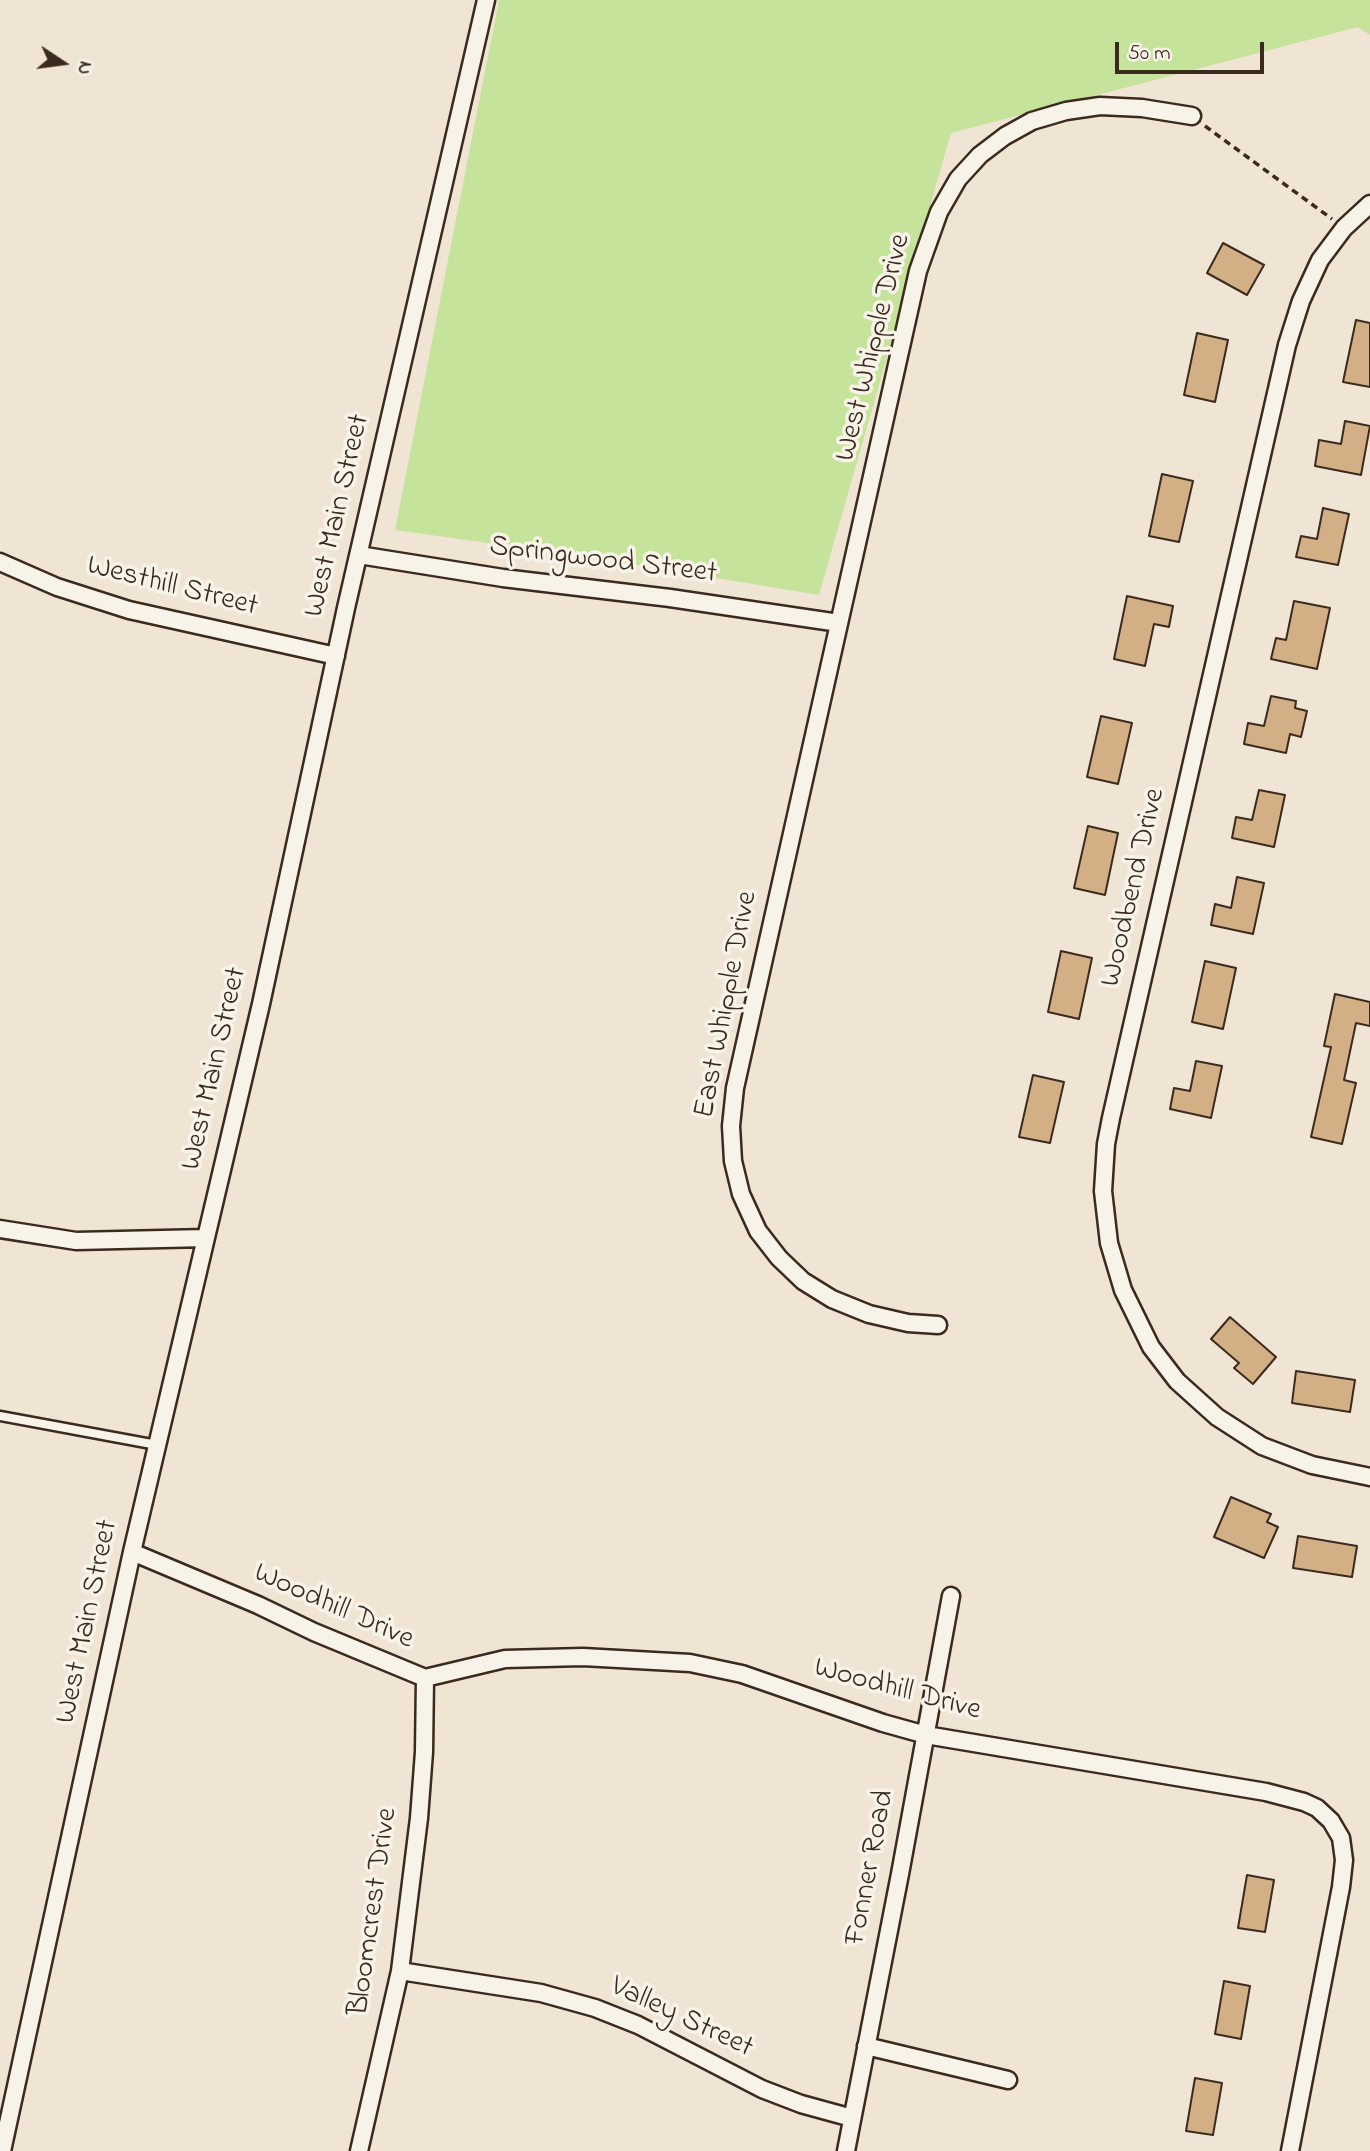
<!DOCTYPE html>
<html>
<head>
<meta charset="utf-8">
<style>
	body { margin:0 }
	#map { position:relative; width:1370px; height:2151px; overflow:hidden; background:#f0e5d4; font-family:"Indie Flower",sans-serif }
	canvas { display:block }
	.north { position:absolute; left:28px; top:28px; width:70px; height:70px; -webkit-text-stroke:5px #f7f3e8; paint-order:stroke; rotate:103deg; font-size:19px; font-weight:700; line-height:28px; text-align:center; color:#3b2a1e }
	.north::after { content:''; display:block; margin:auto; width:24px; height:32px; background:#3b2a1e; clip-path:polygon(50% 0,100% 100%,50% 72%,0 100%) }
	.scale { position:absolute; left:1115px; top:42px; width:149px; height:32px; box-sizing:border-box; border:4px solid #3b2a1e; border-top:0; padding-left:9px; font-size:21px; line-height:24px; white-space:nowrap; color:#3b2a1e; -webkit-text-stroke:5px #f7f3e8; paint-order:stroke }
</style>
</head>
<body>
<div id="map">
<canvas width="1370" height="2151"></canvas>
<div class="north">N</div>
<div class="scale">50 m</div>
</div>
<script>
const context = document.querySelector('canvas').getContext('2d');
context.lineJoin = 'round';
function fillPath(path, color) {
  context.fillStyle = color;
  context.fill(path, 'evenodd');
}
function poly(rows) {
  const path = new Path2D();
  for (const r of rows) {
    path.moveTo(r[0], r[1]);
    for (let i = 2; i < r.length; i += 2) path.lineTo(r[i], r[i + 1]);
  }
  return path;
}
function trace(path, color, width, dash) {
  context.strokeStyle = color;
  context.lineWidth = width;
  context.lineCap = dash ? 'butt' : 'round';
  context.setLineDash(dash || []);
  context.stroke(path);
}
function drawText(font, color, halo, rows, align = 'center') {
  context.font = font + ' "Indie Flower",sans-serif';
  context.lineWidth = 7;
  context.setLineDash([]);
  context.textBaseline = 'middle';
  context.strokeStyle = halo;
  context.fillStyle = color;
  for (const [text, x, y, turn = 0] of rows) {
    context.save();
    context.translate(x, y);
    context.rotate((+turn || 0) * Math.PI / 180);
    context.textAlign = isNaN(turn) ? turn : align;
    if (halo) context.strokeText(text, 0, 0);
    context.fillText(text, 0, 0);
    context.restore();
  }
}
fillPath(poly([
	[499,0,1370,0,1370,35,1358,27,951,133,819,595,595,558,395,530]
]), '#c5e39b');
const building = poly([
	[1223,243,1264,265,1247,295,1207,273,1223,243],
	[1356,320,1370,323,1370,387,1343,382,1356,320],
	[1197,333,1228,340,1215,402,1184,395,1197,333],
	[1345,421,1370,426,1361,475,1315,466,1319,440,1341,444,1345,421],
	[1162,474,1193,481,1179,542,1149,536,1162,474],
	[1323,508,1349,514,1338,565,1296,557,1301,536,1317,539,1323,508],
	[1127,596,1173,606,1169,627,1154,624,1145,666,1114,659,1127,596],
	[1294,601,1330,608,1317,669,1271,659,1276,638,1286,640,1294,601],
	[1271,696,1296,701,1295,708,1307,711,1301,737,1290,734,1286,753,1244,744,1248,723,1264,726,1271,696],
	[1101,716,1132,723,1118,784,1087,777,1101,716],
	[1259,790,1285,795,1274,847,1232,838,1236,817,1252,820,1259,790],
	[1088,826,1118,833,1105,895,1074,888,1088,826],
	[1237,877,1264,883,1253,934,1211,925,1215,904,1231,908,1237,877],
	[1061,951,1092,958,1079,1019,1048,1012,1061,951],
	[1205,961,1236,968,1223,1029,1192,1022,1205,961],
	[1335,994,1370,1002,1370,1026,1356,1023,1344,1080,1356,1083,1342,1144,1311,1137,1331,1047,1324,1046,1335,994],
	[1196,1061,1222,1066,1211,1118,1170,1109,1174,1088,1190,1091,1196,1061],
	[1033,1075,1064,1082,1050,1143,1019,1137,1033,1075],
	[1230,1317,1276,1357,1253,1384,1234,1368,1239,1363,1211,1339,1230,1317],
	[1296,1371,1355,1380,1350,1412,1292,1403,1296,1371],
	[1231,1497,1271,1514,1267,1522,1278,1527,1264,1558,1214,1537,1231,1497],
	[1298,1536,1357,1546,1352,1577,1293,1568,1298,1536],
	[1247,1875,1274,1880,1265,1932,1238,1928,1247,1875],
	[1224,1981,1250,1986,1241,2039,1215,2034,1224,1981],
	[1195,2078,1222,2083,1213,2135,1186,2131,1195,2078]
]);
fillPath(building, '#d2af85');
trace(building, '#3b2a1e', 2);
const service = poly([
	[0,1416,157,1445]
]);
const minor = poly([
	[1370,204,1344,228,1320,260,1301,301,1287,345,1111,1118,1106,1144,1103,1191,1109,1243,1123,1290,1151,1347,1177,1381,1217,1417,1262,1446,1312,1465,1370,1477],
	[359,555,503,578,670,598,839,623],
	[0,562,57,587,129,610,336,656],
	[0,1229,76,1241,206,1238],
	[938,1325,908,1323,869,1314,832,1299,803,1281,779,1258,758,1231,741,1194,733,1161,731,1126,735,1088,918,271,939,212,958,179,980,155,1005,136,1032,121,1066,111,1100,106,1142,108,1192,116],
	[132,1552,258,1605,314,1632,425,1678,505,1659,583,1657,690,1663,742,1674,883,1723,926,1735,1266,1792,1304,1802,1317,1808,1331,1821,1341,1838,1344,1860,1341,1887,1290,2151],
	[400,1971,541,1993,595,2008,638,2025,762,2089,801,2104,852,2118],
	[866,2046,1008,2080],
	[2,2151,132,1552,261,1004,346,608,486,0],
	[359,2151,400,1971,419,1818,424,1752,425,1678],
	[846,2151,900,1874,951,1596]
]);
trace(service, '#3b2a1e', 13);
trace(minor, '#3b2a1e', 21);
trace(poly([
	[1205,126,1332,219]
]), '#3b2a1e', 3.5, [7, 5]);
trace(service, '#f7f3e8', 8);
trace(minor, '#f7f3e8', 16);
drawText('30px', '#3b2a1e', '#f7f3e8', [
	["West Whipple Drive",875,348,-76],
	["West Main Street",339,516,-77],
	["Springwood Street",603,562,7],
	["Westhill Street",172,588,14],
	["Woodbend Drive",1135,888,-77],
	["East Whipple Drive",728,1005,-79],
	["West Main Street",216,1069,-77],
	["Woodhill Drive",333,1608,24],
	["West Main Street",89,1622,-78],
	["Woodhill Drive",897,1691,15],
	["Fonner Road",872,1868,-79],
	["Bloomcrest Drive",375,1912,-82],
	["Valley Street",681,2019,25]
]);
</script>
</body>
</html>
